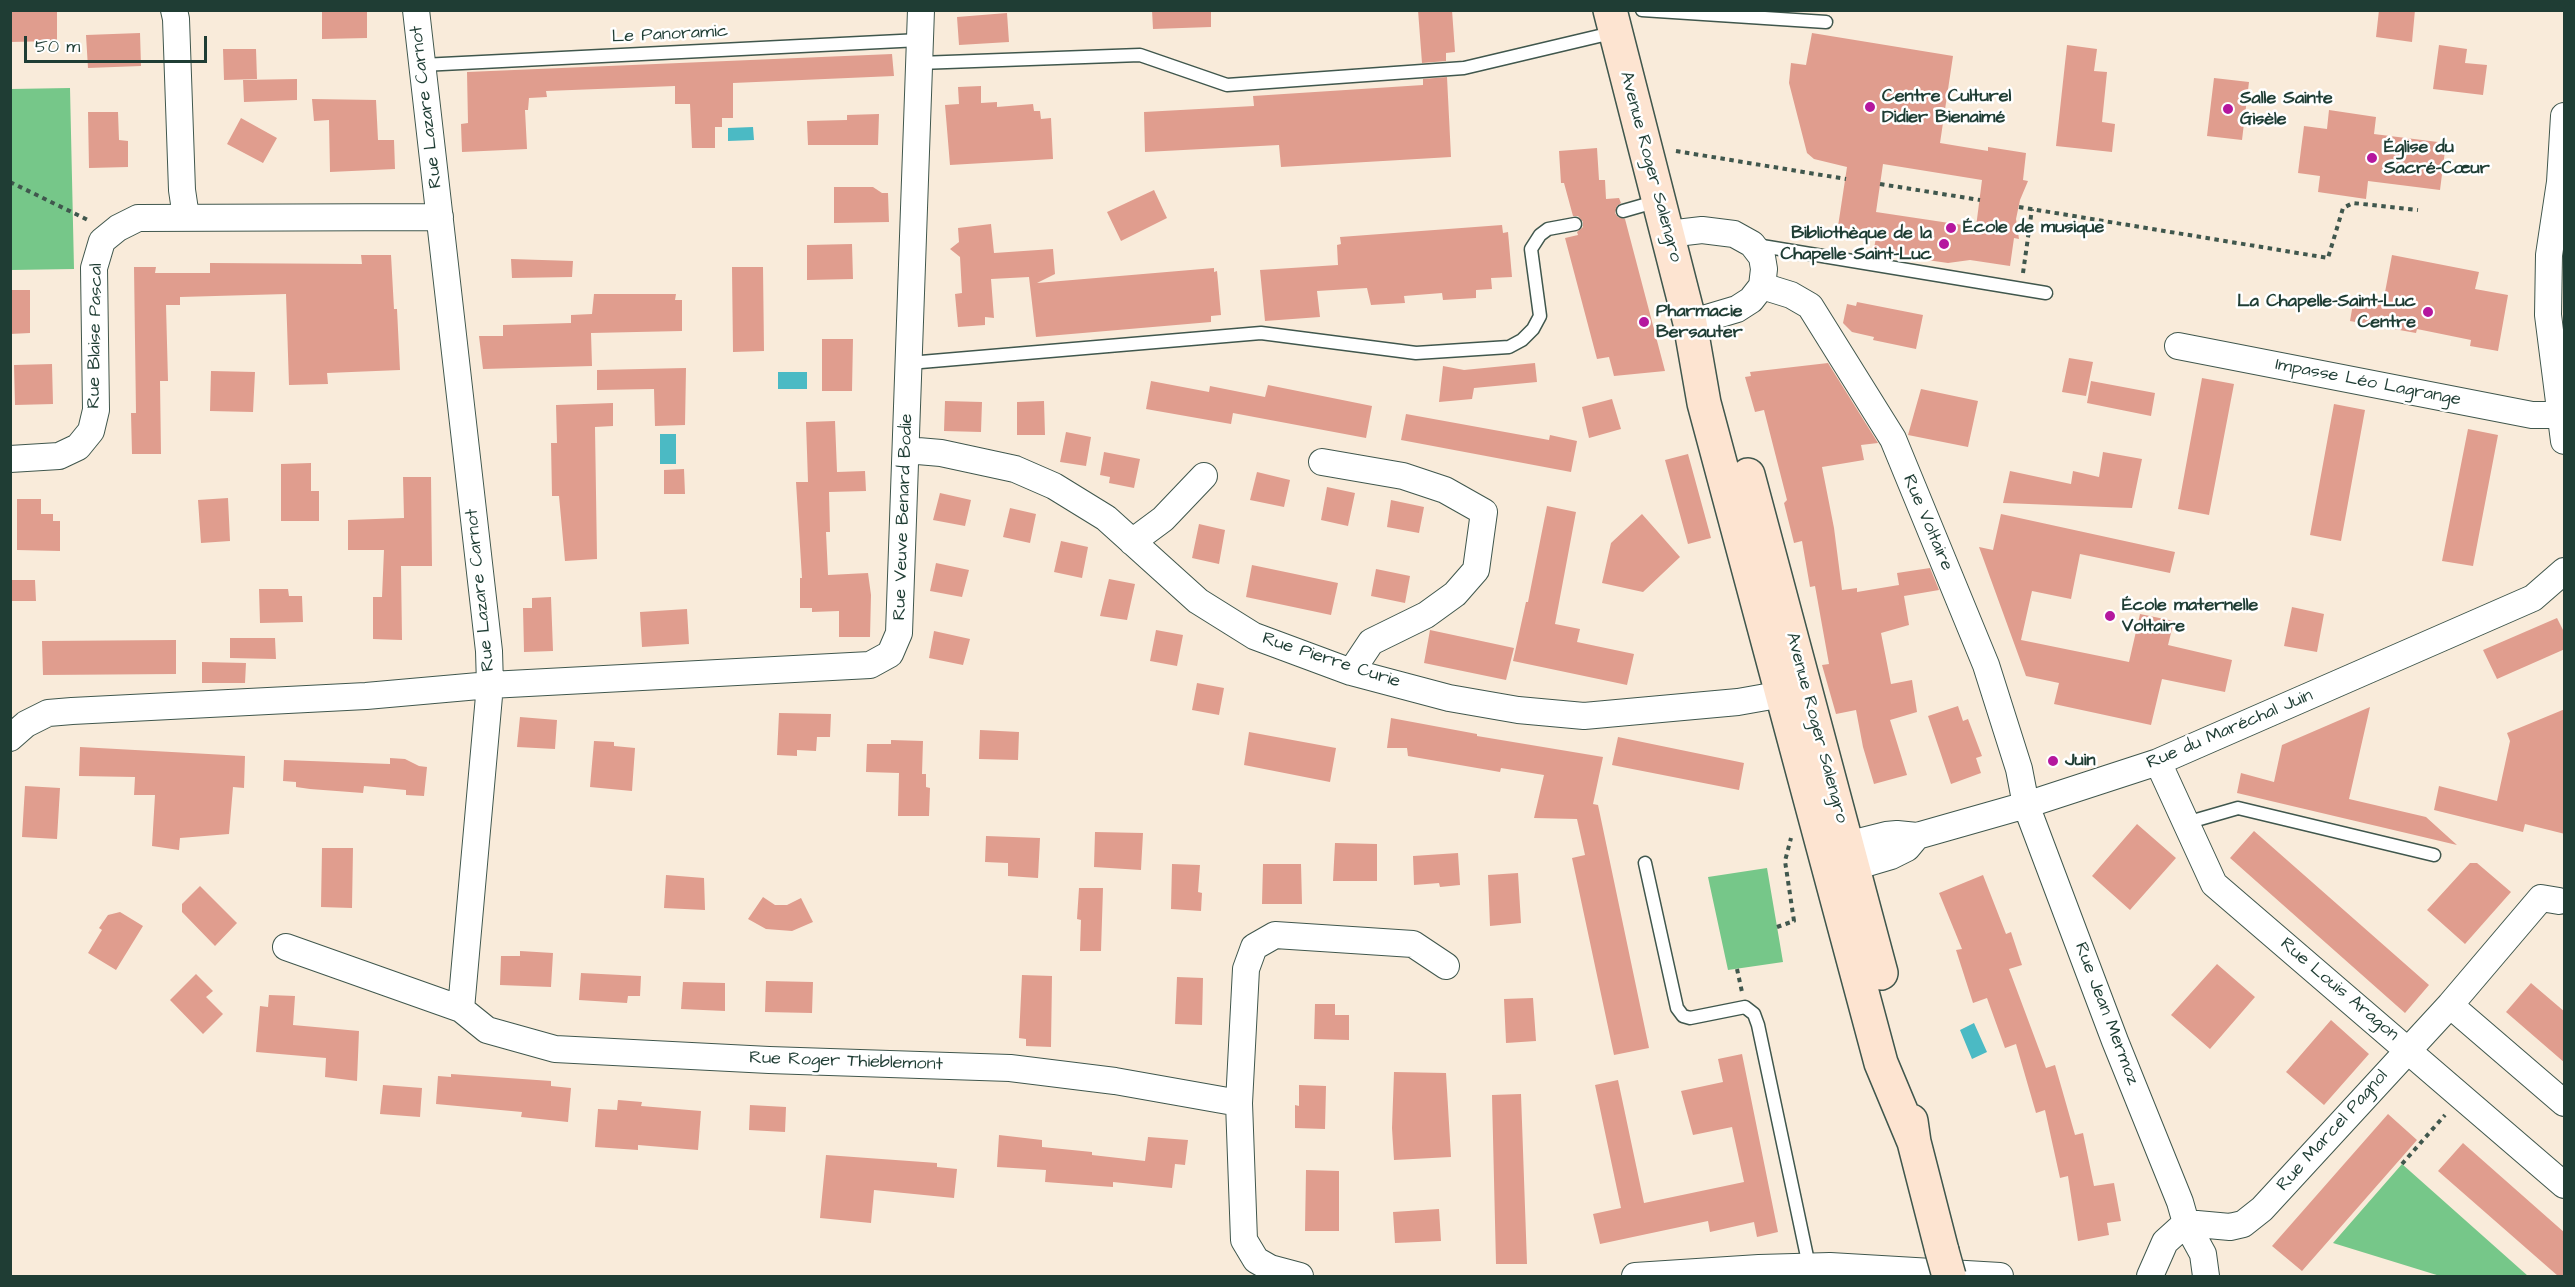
<!DOCTYPE html>
<html>
<head>
<meta charset="utf-8">
<style>
	body { margin:0 }
	#map { position:relative; width:2575px; height:1287px; overflow:hidden; background:#f9ebda; font-family:"Architects Daughter",sans-serif }
	canvas { display:block }
	.frame { position:absolute; inset:0; border:12px solid #1f3d34; pointer-events:none }
	.scale { position:absolute; left:24px; top:36px; width:183px; height:27px; box-sizing:border-box; border:3px solid #1f3d34; border-top:0; padding-left:8px; font-size:18px; line-height:21px; white-space:nowrap; color:#1f3d34; -webkit-text-stroke:4px #fff; paint-order:stroke }
</style>
</head>
<body>
<div id="map">
<canvas width="2575" height="1287"></canvas>
<div class="frame"></div>
<div class="scale">50 m</div>
</div>
<script>
const context = document.querySelector('canvas').getContext('2d');
context.lineJoin = 'round';
function fillPath(path, color) {
  context.fillStyle = color;
  context.fill(path, 'evenodd');
}
function poly(rows) {
  const path = new Path2D();
  for (const r of rows) {
    path.moveTo(r[0], r[1]);
    for (let i = 2; i < r.length; i += 2) path.lineTo(r[i], r[i + 1]);
  }
  return path;
}
function trace(path, color, width, dash) {
  context.strokeStyle = color;
  context.lineWidth = width;
  context.lineCap = dash ? 'butt' : 'round';
  context.setLineDash(dash || []);
  context.stroke(path);
}
function drawText(font, color, halo, rows, align = 'center') {
  context.font = font + ' "Architects Daughter",sans-serif';
  context.lineWidth = 5;
  context.setLineDash([]);
  context.textBaseline = 'middle';
  context.strokeStyle = halo;
  context.fillStyle = color;
  for (const [text, x, y, turn = 0] of rows) {
    context.save();
    context.translate(x, y);
    context.rotate((+turn || 0) * Math.PI / 180);
    context.textAlign = isNaN(turn) ? turn : align;
    if (halo) context.strokeText(text, 0, 0);
    context.fillText(text, 0, 0);
    context.restore();
  }
}
fillPath(poly([
	[70,88,74,269,11,270,11,89],
	[1767,868,1783,962,1728,970,1708,877],
	[2402,1164,2528,1276,2440,1276,2333,1243]
]), '#76c789');
fillPath(poly([
	[753,127,754,140,728,141,728,128],
	[778,372,807,372,807,389,778,389],
	[660,434,676,434,676,464,660,464],
	[1974,1023,1987,1052,1972,1059,1960,1030]
]), '#4bbac4');
fillPath(poly([
	[10,10,57,10,57,41,10,42],
	[322,10,367,10,367,38,322,39],
	[1152,10,1211,10,1211,27,1153,29],
	[1418,10,1452,10,1455,52,1446,53,1446,61,1422,63],
	[2379,10,2415,10,2412,42,2376,37],
	[1007,13,1009,42,959,45,957,17],
	[140,33,141,66,88,68,86,35],
	[1812,33,1953,56,1940,143,1988,151,1988,147,2026,153,2023,180,2028,181,2020,200,2016,219,2019,239,2014,238,2010,266,1970,260,1948,263,1878,253,1879,249,1874,248,1876,238,1837,233,1847,167,1814,159,1807,153,1789,83,1791,63,1806,65],
	[1883,164,1982,180,1976,227,1876,212],
	[2067,45,2097,49,2094,71,2107,72,2102,122,2115,124,2112,152,2056,146],
	[2439,45,2467,49,2465,63,2487,65,2483,95,2433,89],
	[223,49,256,49,257,79,224,80],
	[892,54,894,76,733,83,733,118,722,118,722,127,715,127,715,148,692,148,690,104,675,104,675,86,546,91,547,97,529,98,528,110,525,110,527,149,462,152,461,124,468,123,467,72],
	[1447,77,1451,157,1281,167,1279,145,1145,152,1144,112,1254,106,1253,96,1423,85,1423,79],
	[2214,78,2249,82,2242,140,2207,136],
	[297,79,297,100,244,102,243,80],
	[981,86,981,103,997,102,997,107,1033,104,1034,111,1040,111,1041,119,1051,118,1053,159,950,165,945,105,959,104,958,87],
	[312,99,376,100,378,140,394,140,395,169,330,172,329,120,314,121],
	[2329,110,2376,117,2374,134,2446,143,2440,190,2368,181,2366,199,2318,192,2320,176,2298,173,2304,126,2327,129],
	[88,112,118,112,119,140,128,141,128,167,89,168],
	[879,114,878,145,808,145,807,121,847,120,847,115],
	[241,118,277,138,263,163,227,144],
	[1597,148,1599,180,1605,180,1606,199,1619,198,1621,203,1617,206,1615,213,1618,217,1625,219,1665,371,1614,376,1609,357,1597,359,1565,238,1578,235,1577,232,1583,227,1583,222,1578,216,1573,216,1564,183,1561,183,1559,151],
	[834,187,873,187,882,193,888,193,889,222,834,223],
	[1154,190,1167,218,1121,241,1107,212],
	[991,224,994,253,1053,249,1055,274,1037,283,1214,268,1214,272,1217,271,1221,315,1211,316,1211,322,1036,337,1029,277,991,279,994,318,985,317,985,325,958,327,955,294,962,293,960,257,950,249,959,242,958,228],
	[1502,225,1503,233,1508,232,1512,277,1491,278,1492,289,1476,290,1476,298,1443,300,1442,293,1404,296,1405,303,1371,305,1367,288,1317,291,1320,317,1265,321,1260,270,1338,265,1337,245,1341,244,1340,237],
	[852,244,853,279,807,280,807,245],
	[361,255,391,255,394,309,397,309,400,370,327,373,328,384,289,385,286,294,180,297,180,305,166,305,168,381,160,381,161,454,132,454,131,413,136,413,134,267,156,267,155,273,210,273,210,263,362,264],
	[2392,255,2479,272,2475,289,2508,295,2498,351,2470,346,2471,340,2417,329,2416,333,2350,321,2354,298,2383,303],
	[511,259,573,261,572,277,512,278],
	[732,267,763,267,764,351,733,352],
	[10,290,30,290,30,333,10,334],
	[594,294,676,294,675,300,682,300,682,331,591,333,592,366,483,369,479,336,503,336,503,325,571,323,571,315,592,314],
	[1857,302,1923,315,1916,349,1873,340,1874,337,1852,332,1843,323,1847,304,1856,306],
	[822,339,853,339,852,391,822,391],
	[2069,358,2093,362,2086,396,2062,392],
	[1535,363,1537,382,1474,388,1472,399,1439,402,1443,366,1464,370],
	[1828,363,1878,443,1861,445,1864,460,1822,467,1834,528,1842,590,1857,588,1857,592,1899,585,1897,573,1930,568,1939,590,1904,596,1909,625,1881,633,1891,684,1912,680,1917,712,1890,720,1907,775,1874,784,1863,747,1856,710,1836,714,1822,665,1829,664,1815,586,1810,587,1802,541,1794,543,1784,503,1787,500,1764,410,1755,412,1745,377,1751,376,1750,372],
	[52,364,53,404,15,405,14,365],
	[686,368,685,425,655,426,654,389,597,390,597,370],
	[211,371,255,372,253,412,210,411],
	[2202,378,2234,384,2209,515,2178,509],
	[1151,381,1209,392,1210,386,1265,397,1268,385,1372,406,1366,438,1233,413,1231,424,1146,409],
	[2091,381,2155,393,2151,416,2087,403],
	[1921,389,1978,401,1968,447,1908,435],
	[1612,399,1621,429,1589,438,1582,407],
	[945,401,982,402,981,432,944,431],
	[1044,401,1045,435,1017,435,1017,402],
	[613,403,613,426,595,427,597,559,565,561,559,496,552,496,551,443,557,443,556,405],
	[2334,404,2365,410,2341,541,2310,535],
	[1406,414,1549,440,1550,435,1577,441,1571,472,1401,440],
	[835,421,837,472,865,471,866,491,829,492,830,532,826,532,828,575,868,573,871,595,870,637,839,637,839,611,812,612,812,608,800,608,800,578,802,578,796,482,808,482,806,422],
	[2468,429,2498,435,2473,566,2442,561],
	[1066,432,1091,437,1086,466,1060,462],
	[1104,452,1140,459,1134,488,1109,483,1110,477,1100,475],
	[2103,452,2142,459,2132,508,2003,503,2010,471,2071,484,2073,471,2099,477],
	[1688,454,1711,538,1688,544,1665,460],
	[311,463,311,491,319,491,319,521,281,521,281,464],
	[684,469,685,494,664,494,664,470],
	[1257,472,1290,480,1284,507,1250,500],
	[403,477,431,477,432,566,401,566,402,640,373,639,373,597,382,597,384,550,348,550,348,520,404,518],
	[1327,487,1355,493,1348,526,1321,520],
	[940,493,971,500,965,526,933,520],
	[228,498,230,541,201,543,198,500],
	[17,499,41,499,41,514,53,514,53,521,60,521,60,551,17,550],
	[1391,500,1424,507,1419,533,1387,527],
	[1547,506,1576,512,1555,624,1580,629,1577,642,1634,654,1627,685,1513,661,1526,602,1528,602],
	[1010,508,1036,514,1030,543,1003,537],
	[1642,514,1680,557,1643,592,1602,583,1611,543],
	[2001,514,2175,552,2170,573,2080,554,2071,599,2032,591,2021,640,2129,662,2140,614,2174,621,2168,645,2232,660,2225,692,2162,679,2151,725,2054,704,2059,683,2026,676,1979,547,1993,550],
	[1199,524,1225,530,1219,564,1192,558],
	[1061,541,1088,547,1082,578,1054,572],
	[936,563,969,570,962,597,930,591],
	[1252,565,1338,583,1331,615,1246,597],
	[1376,569,1410,576,1405,603,1371,596],
	[1109,579,1135,584,1127,620,1100,616],
	[10,580,35,580,36,601,10,601],
	[259,589,288,589,289,596,302,596,303,622,260,623],
	[551,597,553,651,524,652,523,608,532,608,532,598],
	[2292,607,2324,614,2317,652,2284,646],
	[687,609,689,644,642,647,640,612],
	[2557,618,2565,634,2565,649,2497,679,2483,650],
	[1156,630,1183,635,1177,666,1150,661],
	[1430,630,1514,648,1506,680,1424,663],
	[934,631,970,639,963,665,929,658],
	[230,638,275,638,276,659,230,658],
	[176,640,176,674,43,675,42,641],
	[202,662,246,663,245,683,202,683],
	[1197,683,1224,688,1219,715,1192,710],
	[1958,706,1963,721,1968,719,1982,756,1976,758,1981,773,1951,784,1928,716],
	[2370,707,2349,799,2426,817,2457,845,2237,793,2241,773,2274,782,2282,745],
	[2565,709,2565,834,2525,824,2523,832,2434,810,2439,786,2497,801,2510,741,2507,733],
	[779,713,831,714,830,737,817,737,816,751,797,750,797,756,777,755],
	[520,717,557,720,555,749,517,747],
	[1391,718,1477,734,1477,736,1603,757,1593,804,1598,805,1649,1048,1614,1055,1572,858,1585,855,1577,819,1534,818,1544,775,1501,768,1500,772,1408,756,1407,748,1387,748],
	[980,730,1019,732,1018,760,979,759],
	[1249,732,1336,748,1330,782,1244,765],
	[1618,737,1744,763,1739,790,1612,765],
	[891,740,923,741,922,774,926,774,926,787,930,788,929,816,898,816,899,773,866,772,867,744,891,744],
	[594,741,614,742,614,746,635,748,632,791,590,787],
	[80,747,245,756,244,788,233,787,229,834,180,838,179,850,152,846,155,795,134,795,135,777,79,776],
	[390,758,405,759,419,766,427,767,424,796,406,795,406,790,364,786,363,793,310,789,296,787,296,782,283,781,284,760,390,764],
	[25,786,60,788,57,839,22,837],
	[2137,824,2176,858,2130,910,2092,876],
	[2254,831,2429,985,2405,1013,2230,858],
	[1095,832,1143,833,1141,870,1094,867],
	[986,836,1040,838,1038,878,1008,876,1008,863,985,862],
	[1335,843,1377,844,1377,881,1333,881],
	[322,848,353,848,352,908,321,907],
	[1458,853,1460,885,1440,887,1439,883,1414,885,1413,856],
	[2470,863,2477,863,2511,892,2465,944,2427,910],
	[1172,864,1200,865,1198,892,1202,893,1201,911,1171,909],
	[1263,864,1301,864,1302,904,1262,904],
	[1518,873,1521,923,1490,926,1488,875],
	[666,875,704,878,705,910,664,908],
	[1983,875,2006,934,2011,932,2022,965,2009,969,2046,1068,2055,1065,2075,1135,2083,1133,2094,1186,2114,1183,2121,1221,2107,1223,2109,1235,2078,1241,2068,1176,2060,1178,2045,1110,2036,1113,2016,1044,2005,1048,1987,998,1973,1003,1956,950,1962,949,1939,893],
	[200,886,237,923,215,946,182,912,182,904],
	[1079,888,1103,888,1101,951,1080,951,1081,920,1077,919],
	[763,897,775,905,787,905,801,898,813,922,792,931,766,929,748,919],
	[120,912,143,926,116,970,88,953,102,930,99,928,108,915],
	[520,951,553,953,551,987,500,985,501,956,520,956],
	[2217,964,2255,997,2210,1049,2171,1015],
	[581,973,641,976,640,996,628,996,627,1003,579,1000],
	[196,974,213,991,206,997,223,1014,203,1034,170,1000],
	[1022,975,1052,976,1051,1047,1026,1046,1026,1039,1019,1038],
	[1177,977,1203,978,1202,1025,1175,1024],
	[766,981,813,982,812,1013,765,1012],
	[683,982,725,983,725,1011,681,1009],
	[2531,983,2565,1012,2565,1063,2506,1012],
	[269,995,295,996,293,1025,359,1031,357,1081,325,1077,326,1058,256,1052,260,1006,268,1007],
	[1533,998,1536,1041,1506,1043,1504,999],
	[1315,1004,1335,1004,1335,1015,1349,1015,1349,1040,1314,1039],
	[2331,1020,2369,1054,2324,1105,2286,1072],
	[1742,1054,1778,1232,1757,1237,1754,1222,1710,1232,1708,1221,1600,1244,1593,1214,1621,1208,1595,1085,1618,1080,1644,1203,1744,1182,1732,1127,1693,1135,1681,1091,1723,1082,1718,1059],
	[1394,1072,1446,1073,1451,1157,1394,1160,1392,1128],
	[451,1074,551,1081,551,1086,571,1088,568,1122,521,1117,522,1112,436,1104,438,1076,451,1077],
	[383,1085,422,1088,420,1117,380,1114],
	[1299,1085,1326,1086,1325,1129,1295,1128,1295,1105,1299,1106],
	[1521,1094,1527,1264,1496,1264,1492,1095],
	[618,1100,642,1102,641,1106,701,1111,698,1150,638,1145,638,1150,595,1147,598,1109,617,1110],
	[750,1105,786,1107,785,1132,749,1130],
	[2388,1114,2417,1140,2302,1271,2272,1246],
	[999,1135,1042,1140,1042,1147,1092,1152,1092,1155,1145,1161,1148,1137,1188,1140,1185,1165,1175,1164,1172,1188,1113,1182,1113,1187,1045,1182,1046,1170,997,1167],
	[2463,1143,2565,1233,2565,1276,2558,1276,2438,1171],
	[826,1155,937,1163,937,1167,957,1169,954,1198,874,1190,871,1223,820,1218],
	[1306,1170,1339,1171,1339,1231,1305,1231],
	[1439,1209,1441,1241,1395,1243,1393,1212]
]), '#e09d8e');
const service = poly([
	[1642,10,1826,22],
	[919,63,1140,55,1227,85,1464,68,1616,32],
	[422,65,920,40],
	[1623,211,1658,201],
	[1756,245,2046,293],
	[909,363,1261,333,1416,353,1509,347,1522,340,1533,329,1540,316,1531,249,1540,235,1548,229,1575,224],
	[2186,823,2238,808,2434,855],
	[1645,863,1677,1008,1683,1016,1690,1018,1745,1007,1754,1014,1758,1025,1809,1266]
]);
const minor = poly([
	[174,10,176,19,182,190,186,217],
	[921,10,899,633,890,654,870,665,490,685,461,1009,487,1030,555,1049,769,1060,1010,1068,1115,1081,1239,1103],
	[2564,116,2560,182,2549,255,2548,315,2564,441],
	[1668,234,1702,230,1734,234,1752,244,1762,257,1764,269,1762,286,1751,300,1737,309,1690,323],
	[1762,286,1791,295,1810,306,1893,439,1986,665,2019,769,2026,805,2115,1041,2180,1202,2186,1223,2203,1254,2206,1276],
	[2178,346,2532,415,2559,415],
	[906,450,941,453,1015,469,1054,486,1106,518,1198,601,1254,636,1351,672,1449,698,1518,710,1584,716,1738,702,1800,691],
	[10,459,59,456,78,447,91,431,96,410,94,268,102,241,118,228,138,218,440,217],
	[1322,462,1403,476,1445,490,1484,512,1476,570,1455,594,1426,615,1371,642,1351,672],
	[1132,542,1163,519,1204,476],
	[10,738,26,724,48,713,72,711,366,696,490,685,489,651,416,10],
	[2158,762,2214,884,2564,1185],
	[1830,849,1886,835,1897,834,1917,836,2026,805,2158,762,2533,598,2564,571],
	[1837,872,1891,856,1907,848,1917,836],
	[286,947,461,1009],
	[2450,1005,2564,1103],
	[2186,1223,2230,1227,2243,1224,2262,1209,2450,1005,2541,898,2559,901],
	[1300,1276,1270,1268,1256,1260,1244,1240,1239,1103,1246,969,1254,947,1275,935,1413,944,1446,966],
	[1635,1276,1759,1268,1830,1266,2000,1276],
	[2150,1276,2165,1242,2186,1223]
]);
const secondary = poly([
	[1610,10,1690,323,1704,403,1881,1063,1914,1142],
	[1748,475,1881,973],
	[1911,1121,1914,1142,1942,1251]
]);
trace(service, '#40574d', 15);
trace(minor, '#40574d', 28);
trace(secondary, '#40574d', 36);
trace(poly([
	[1676,151,1846,179],
	[10,182,88,220],
	[1880,184,1980,200],
	[2019,207,2328,258,2343,208,2353,203,2418,210],
	[2023,273,2032,209],
	[1777,927,1794,921,1785,861,1791,838],
	[1737,969,1742,992],
	[2402,1164,2445,1115]
]), '#40574d', 4, [4.5, 4.5]);
trace(service, '#fff', 12);
trace(minor, '#fff', 26);
trace(secondary, '#fde4d1', 33);
const secondaryBridge = poly([
	[1942,1251,1949,1276]
]);
trace(secondaryBridge, '#40574d', 36, []);
trace(secondaryBridge, '#fde4d1', 33);
for (const [x, y, r, color] of [
	[1870,107,6,"#b5179e"],
	[2228,109,6,"#b5179e"],
	[2372,158,6,"#b5179e"],
	[1951,228,6,"#b5179e"],
	[1944,244,6,"#b5179e"],
	[2428,312,6,"#b5179e"],
	[1644,322,6,"#b5179e"],
	[2110,616,6,"#b5179e"],
	[2053,761,6,"#b5179e"]
]) {
  const dot = new Path2D();
  dot.arc(x, y, r, 0, 2 * Math.PI);
  context.fillStyle = color;
  context.fill(dot);
  trace(dot, '#fff', 2);
}
drawText('18px', '#1f3d34', '#fff', [
	["Le Panoramic",670,35,-3],
	["Rue Lazare Carnot",427,107,-97],
	["Avenue Roger Salengro",1650,167,75],
	["Rue Blaise Pascal",96,336,-89],
	["Impasse Léo Lagrange",2368,383,11],
	["Rue Veuve Benard Bodie",904,517,-88],
	["Rue Voltaire",1927,523,67],
	["Rue Lazare Carnot",481,590,-96],
	["Rue Pierre Curie",1331,661,18],
	["Avenue Roger Salengro",1816,728,75],
	["Rue du Maréchal Juin",2230,730,-23],
	["Rue Louis Aragon",2339,990,40],
	["Rue Jean Mermoz",2106,1014,69],
	["Rue Roger Thieblemont",846,1062,2],
	["Rue Marcel Pagnol",2333,1131,-48]
]);
drawText('bold 18px', '#1f3d34', '#fff', [
	["Centre Culturel",1882,97],
	["Didier Bienaimé",1882,118],
	["Salle Sainte",2240,99],
	["Gisèle",2240,120],
	["Église du",2384,148],
	["Sacré-Cœur",2384,169],
	["École de musique",1963,228],
	["Bibliothèque de la",1932,234,"right"],
	["Chapelle Saint-Luc",1932,255,"right"],
	["La Chapelle-Saint-Luc",2416,302,"right"],
	["Centre",2416,323,"right"],
	["Pharmacie",1656,312],
	["Bersauter",1656,333],
	["École maternelle",2122,606],
	["Voltaire",2122,627],
	["Juin",2065,761]
], 'left');
</script>
</body>
</html>
